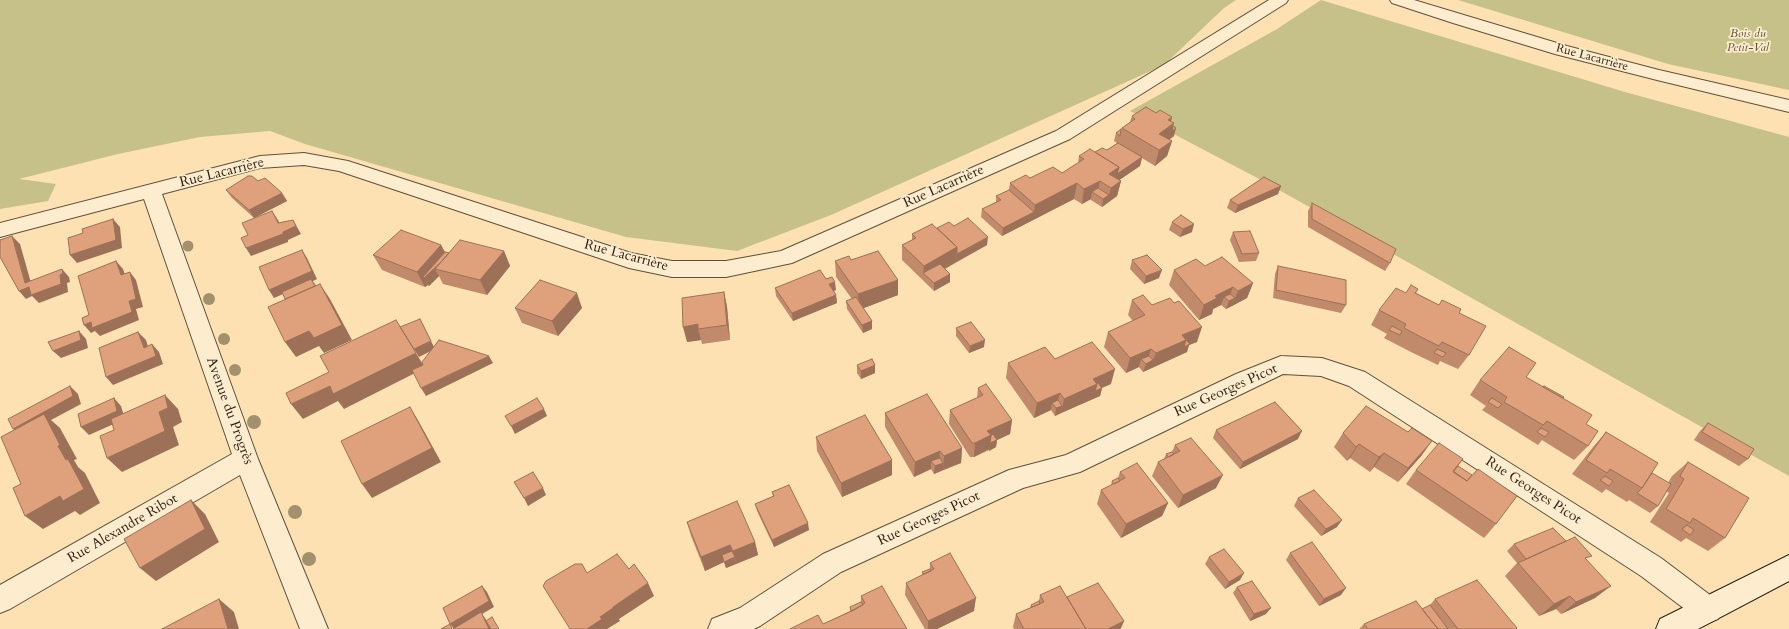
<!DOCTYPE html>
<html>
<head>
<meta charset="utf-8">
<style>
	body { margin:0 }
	canvas { display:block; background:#fde1b3 }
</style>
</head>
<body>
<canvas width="1789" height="629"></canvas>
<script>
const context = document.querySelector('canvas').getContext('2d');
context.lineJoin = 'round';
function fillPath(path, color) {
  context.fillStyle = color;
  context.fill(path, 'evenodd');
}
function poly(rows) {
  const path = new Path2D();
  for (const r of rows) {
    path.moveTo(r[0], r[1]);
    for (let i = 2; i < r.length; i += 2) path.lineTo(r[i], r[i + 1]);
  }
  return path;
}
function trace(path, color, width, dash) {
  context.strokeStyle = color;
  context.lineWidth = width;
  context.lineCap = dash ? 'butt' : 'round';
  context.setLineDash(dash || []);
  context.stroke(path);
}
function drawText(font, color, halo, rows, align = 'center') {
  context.font = font + ' Cardo,serif';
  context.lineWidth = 3.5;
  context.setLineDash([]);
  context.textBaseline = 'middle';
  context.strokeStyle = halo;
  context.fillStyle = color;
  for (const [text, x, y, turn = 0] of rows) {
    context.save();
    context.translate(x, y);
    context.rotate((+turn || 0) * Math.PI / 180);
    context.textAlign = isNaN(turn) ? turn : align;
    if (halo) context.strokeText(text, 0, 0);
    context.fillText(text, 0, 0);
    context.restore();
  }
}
fillPath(poly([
	[0,0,1236,0,1224,8,1164,65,831,215,737,251,626,237,305,144,270,131,200,137,118,154,19,179,56,184,48,201,0,209],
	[1321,0,1625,92,1789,137,1789,476,1263,181,1130,111,1277,29],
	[1458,0,1789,0,1789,90,1668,64]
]), '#c5c189');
const street = poly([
	[1269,0,1288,0,1286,3,1070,139,792,263,726,277,672,277,629,268,339,171,304,165,260,168,162,194,258,459,328,629,300,629,240,475,10,609,0,613,0,585,232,454,144,199,0,237,0,223,260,156,304,153,348,161,631,253,672,261,726,261,781,251,1056,131,1269,0],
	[1390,0,1414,0,1567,46,1659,70,1789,100,1789,112,1657,80,1555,54,1453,23,1392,3,1390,0],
	[1281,356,1322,358,1365,372,1661,558,1718,601,1722,610,1718,619,1708,623,1698,619,1641,576,1349,386,1321,376,1283,374,1080,472,1023,488,841,572,760,626,754,629,708,629,712,619,740,608,823,554,1009,470,1066,455,1236,374,1281,356]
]);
const secondary = poly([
	[1789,555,1789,581,1698,629,1656,629,1660,619,1789,555]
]);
trace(street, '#60503a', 2);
trace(secondary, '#2c1f12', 2);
fillPath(street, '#feecce');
fillPath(secondary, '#feecce');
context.fillStyle = '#a3916e';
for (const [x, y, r] of [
	[188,246,5.5],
	[209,299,6],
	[224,339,6],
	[235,370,6],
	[254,422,7],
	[295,512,7],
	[309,559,7]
]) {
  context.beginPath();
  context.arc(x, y, r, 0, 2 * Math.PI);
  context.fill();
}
fillPath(poly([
	[1156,113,1172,117,1171,122,1174,123,1173,126,1174,136,1169,140,1172,141,1167,156,1155,166,1142,158,1140,166,1119,180,1121,181,1117,196,1102,207,1091,200,1091,199,1082,204,1074,199,1002,236,981,217,982,209,996,202,996,196,1009,190,1010,183,1030,178,1062,173,1078,163,1079,156,1107,150,1117,143,1114,141,1116,133,1130,122,1132,116],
	[1281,186,1278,194,1235,213,1227,208,1230,200],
	[226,190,282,193,287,201,254,218,232,198],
	[1312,203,1390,263,1385,271,1308,227,1308,211],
	[1172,222,1192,232,1180,237,1169,230],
	[954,226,987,245,945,269,950,274,950,282,934,291,902,260,902,245,912,240,912,234,937,228],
	[1233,232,1259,253,1256,261,1239,262,1230,240],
	[441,245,445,252,449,253,504,251,510,266,487,295,443,284,439,276,429,286,428,285,425,287,382,270,373,255],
	[851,260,898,280,898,295,863,308,872,321,872,329,863,333,847,309,846,301,852,299,836,277,835,261],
	[1132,260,1159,278,1144,284,1130,269],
	[1205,266,1253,283,1247,298,1226,309,1221,305,1213,309,1212,314,1199,320,1169,285,1174,270],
	[1278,266,1346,305,1341,313,1273,298,1275,274],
	[826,279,836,290,834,291,836,295,837,303,793,321,776,296,775,288],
	[1418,289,1416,293,1439,305,1459,313,1469,355,1458,369,1440,361,1438,365,1411,352,1384,338,1387,334,1371,325,1379,310,1406,293],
	[724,292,727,307,730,340,702,344,701,340,687,342],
	[1132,300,1152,305,1197,342,1189,345,1187,352,1143,372,1139,367,1126,373,1104,347,1108,332,1133,321,1128,315],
	[515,308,582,308,558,336,522,323],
	[956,328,984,347,969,353,956,336],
	[1055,359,1111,384,1102,388,1100,396,1077,406,1055,416,1051,410,1034,418,1006,378,1008,363],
	[857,365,875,373,861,379,857,373],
	[1526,377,1563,398,1586,424,1588,446,1574,460,1542,440,1538,445,1482,410,1486,406,1470,395,1480,380],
	[978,388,1012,420,1010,434,997,440,996,447,989,451,989,450,974,457,970,457,949,424,950,410,977,398],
	[885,413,962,448,961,463,934,474,931,469,914,477,885,427],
	[1708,423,1748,459,1739,466,1694,440,1700,431],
	[1216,430,1298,439,1240,469,1213,438],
	[1606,432,1652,473,1668,483,1672,476,1688,462,1725,538,1708,551,1686,538,1681,542,1650,522,1669,493,1666,491,1658,506,1650,513,1629,500,1627,502,1606,489,1602,493,1572,474,1593,447],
	[1343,433,1422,455,1398,482,1374,467,1370,472,1350,458,1347,461,1334,447],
	[816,437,892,475,842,497,817,451],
	[1175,445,1216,488,1178,508,1152,476,1158,462,1164,459,1166,454,1172,452],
	[1463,459,1458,466,1496,524,1484,538,1406,484,1416,470],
	[1120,472,1168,503,1162,516,1121,538,1097,504,1101,490,1111,485,1112,481,1118,478],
	[772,492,809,530,774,547,757,511,755,504,773,496],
	[1298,498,1337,527,1321,536,1294,506],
	[687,522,755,542,758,555,726,568,724,562,705,571,691,536],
	[1566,541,1587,560,1595,598,1561,614,1556,609,1539,616,1505,576,1517,563,1507,551,1514,544],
	[1290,553,1341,595,1319,606,1286,560],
	[1209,557,1240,580,1225,589,1205,564],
	[930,563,974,611,937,629,925,629,905,595,906,583,922,575,922,572,930,569],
	[1237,587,1266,614,1250,621,1233,593],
	[1040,595,1067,597,1124,621,1121,628,1119,629,1014,629,1013,627,1016,614,1030,608,1031,605,1039,601],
	[861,596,907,629,823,624,850,611,850,607,861,602],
	[1435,599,1516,629,1359,629,1364,624,1422,609,1430,605]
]), '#c08a6b');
fillPath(poly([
	[1172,117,1169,127,1174,123,1172,131,1176,128,1174,136,1156,149,1159,134,1168,120],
	[1172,141,1167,156,1155,166,1159,150],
	[1142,157,1140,166,1109,187,1109,174,1119,167],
	[1100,181,1097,195,1092,192,1091,199,1082,204,1084,189],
	[1121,181,1117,196,1102,207,1103,199,1109,195,1111,188],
	[1077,183,1074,199,1002,236,1003,228,1034,212,1035,205],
	[1281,186,1278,194,1235,213,1238,205],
	[282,193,287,201,254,218,249,210],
	[272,211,278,220,284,232,278,223],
	[113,219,120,227,122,248,77,263,70,255],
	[293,220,301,234,288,240,288,242,251,256,246,248,283,232],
	[1194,224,1192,232,1180,237,1183,229],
	[12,236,20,244,33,290,60,275,62,269,69,277,70,282,67,283,68,292,39,303,32,296,26,299,19,291,25,283],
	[988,237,987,245,956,262,957,254],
	[441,245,447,256,435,269,439,276,429,286,423,277,428,285,425,287,417,272],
	[957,247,956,262,929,278,923,273,924,266],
	[302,250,307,258,317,279,313,281,317,287,317,291,313,281,274,298,269,290],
	[504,251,510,266,487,295,480,280],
	[116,261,123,269,128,283,121,275],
	[1162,270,1159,278,1144,284,1146,276],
	[130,272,136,280,143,307,136,309,139,320,100,336,95,331,91,333,84,325,129,301],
	[950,274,950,282,934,291,934,283],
	[898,280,898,295,859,310,858,294],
	[835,282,836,290,830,292,829,284],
	[1253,283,1247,298,1232,306,1238,291],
	[320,284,330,299,352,340,324,353,319,346,296,357,285,342],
	[1233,287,1228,300,1224,297,1221,305,1213,309,1212,314,1199,320,1204,305,1215,296],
	[724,292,727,307,730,340,727,325],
	[577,293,582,308,558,336,552,321],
	[836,295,837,303,793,321,792,313],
	[1235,298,1232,306,1226,309,1229,301],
	[420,319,435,349,419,357,414,349],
	[872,321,872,329,863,333,862,325],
	[698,324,698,329,701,340,687,342,683,327],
	[1202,327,1197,342,1189,345,1187,352,1143,372,1146,364,1141,359,1139,367,1126,373,1130,358,1151,349,1147,363,1153,360,1156,353,1182,335],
	[79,331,86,339,88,348,61,358,53,351],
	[138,332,146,340,151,356,144,348],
	[985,340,984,347,969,353,970,346],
	[152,344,159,352,163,364,113,385,106,377],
	[416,353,425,368,344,409,338,401,303,419,291,404,330,386],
	[489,356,493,363,426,396,421,388],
	[875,365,875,373,861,379,861,371],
	[1115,369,1111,384,1096,390,1102,388,1100,396,1061,413,1064,399,1093,379],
	[70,386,78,394,81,404,51,420,60,428,77,459,74,460,78,467,85,473,100,503,80,515,75,511,43,529,25,516,22,436,13,429],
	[1060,393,1056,408,1052,403,1051,410,1034,418,1037,403],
	[165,395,178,409,182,422,173,427,179,445,122,472,107,458,159,412],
	[114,398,121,406,125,419,89,435,81,427],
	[1062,406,1061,413,1055,416,1056,408],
	[410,407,419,422,441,462,372,498,362,484],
	[544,409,547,416,515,434,511,426],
	[1012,420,1010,434,997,440,996,447,989,451,990,443,989,449,974,457,975,443,987,431],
	[1302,431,1298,439,1240,469,1243,462],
	[1432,441,1422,455,1398,482,1408,468],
	[1359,444,1350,458,1347,461,1356,447],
	[962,448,961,463,943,470,944,456],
	[940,451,939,464,943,463,943,470,934,474,935,466,931,461,931,469,914,477,915,462],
	[1384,453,1374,467,1370,472,1379,457],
	[892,460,892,475,842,497,841,483],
	[1223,475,1216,488,1178,508,1183,495],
	[543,488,546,495,528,506,524,498],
	[191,500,205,514,219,542,156,581,140,568],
	[1168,503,1162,516,1121,538,1126,524],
	[1342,520,1337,527,1321,536,1326,529],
	[808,523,809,530,774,547,772,540],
	[755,542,758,555,736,564,733,551],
	[730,545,734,557,735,557,736,564,726,568,722,555,724,562,705,571,701,557],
	[1244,573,1240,580,1225,589,1229,582],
	[648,583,654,596,619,619,620,621,607,629,587,629,600,617,613,607],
	[482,586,487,592,494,607,482,614,490,625,492,629,454,629,450,624],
	[1611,586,1595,598,1561,614,1576,602],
	[1346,588,1341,595,1319,606,1324,599],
	[1570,596,1556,609,1539,616,1554,604],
	[976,598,974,611,937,629,928,629,928,621],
	[219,599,234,612,239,629,228,629],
	[1271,608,1266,614,1250,621,1254,614],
	[1124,621,1121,628,1119,629,1108,629]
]), '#9c7157');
const building = poly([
	[1146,107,1156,113,1160,110,1172,117,1168,120,1174,123,1159,134,1172,141,1159,150,1122,128,1135,119,1132,116,1146,107],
	[1173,126,1176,128,1172,131,1173,126],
	[1121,129,1120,136,1116,133,1121,129],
	[1118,143,1142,157,1117,174,1119,167,1095,152,1102,148,1107,150,1118,143],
	[1090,149,1119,167,1109,174,1121,181,1111,188,1100,181,1084,189,1077,183,1035,205,1010,183,1026,175,1030,178,1053,167,1062,173,1084,159,1079,156,1090,149],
	[248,176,252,176,258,181,265,178,282,193,249,210,226,190,248,176],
	[1264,177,1281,186,1238,205,1230,200,1264,177],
	[1098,188,1109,195,1103,199,1092,192,1098,188],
	[1009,190,1034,212,1003,228,982,209,1001,200,996,196,1009,190],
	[1312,203,1396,249,1390,263,1312,219,1312,203],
	[272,211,278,223,293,220,296,226,283,232,283,234,246,248,241,238,248,235,242,223,272,211],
	[1181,215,1194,224,1183,229,1172,222,1181,215],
	[968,218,988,237,957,254,957,247,937,228,949,222,954,226,968,218],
	[113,219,116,240,70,255,68,238,83,233,82,229,113,219],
	[932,224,957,247,924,266,902,245,916,238,912,234,932,224],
	[401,230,441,245,417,272,373,255,401,230],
	[1250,231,1259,253,1242,254,1233,232,1250,231],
	[12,236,25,283,62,269,63,273,60,275,61,284,31,295,29,287,19,291,0,257,0,240,12,236],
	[460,240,504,251,480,280,435,269,460,240],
	[302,250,312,271,269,290,259,267,302,250],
	[878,251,898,280,858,294,835,261,849,256,851,260,878,251],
	[445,252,449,253,442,261,424,278,423,277,445,252],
	[1147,255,1162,270,1146,276,1132,260,1147,255],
	[1222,257,1253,283,1238,291,1233,287,1215,296,1217,298,1204,305,1174,270,1196,259,1205,266,1222,257],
	[116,261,121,275,130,272,136,299,129,301,132,312,92,328,91,322,84,325,82,318,89,315,78,276,116,261],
	[940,264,950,274,934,283,923,273,940,264],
	[1278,266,1346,280,1346,305,1276,290,1278,266],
	[820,270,826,279,832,277,835,282,829,284,836,295,792,313,775,288,820,270],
	[311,279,315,286,285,299,282,292,311,279],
	[540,280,577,293,552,321,515,308,540,280],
	[320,284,342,325,314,338,309,331,285,342,268,307,320,284],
	[1411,285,1418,289,1415,293,1439,305,1442,300,1461,309,1459,313,1486,326,1469,355,1442,342,1439,346,1421,337,1404,328,1406,324,1379,310,1396,288,1406,293,1411,285],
	[724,292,727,325,698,329,698,324,683,327,682,298,724,292],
	[1230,294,1235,298,1229,301,1224,297,1230,294],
	[1143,295,1152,305,1170,298,1174,303,1179,301,1202,327,1182,335,1186,340,1156,353,1151,349,1130,358,1108,332,1145,315,1132,300,1143,295],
	[856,297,872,321,862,325,846,301,856,297],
	[420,319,431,341,414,349,400,327,420,319],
	[396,320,416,353,333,394,330,386,291,404,286,393,329,372,320,356,396,320],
	[971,322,985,340,970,346,956,328,971,322],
	[1392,326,1402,331,1400,335,1389,330,1392,326],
	[79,331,81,340,53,351,48,342,79,331],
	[138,332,144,348,152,344,156,356,106,377,99,348,138,332],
	[439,340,489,356,421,388,412,370,423,365,422,362,439,340],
	[1186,340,1190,344,1184,347,1186,340],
	[1092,342,1115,369,1093,379,1097,384,1064,399,1060,393,1037,403,1008,363,1045,347,1055,359,1092,342],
	[1509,347,1536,363,1526,377,1592,415,1586,424,1598,431,1588,446,1547,421,1543,425,1504,402,1507,397,1480,380,1509,347],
	[1437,349,1446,353,1443,357,1434,353,1437,349],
	[1149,356,1153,360,1146,364,1141,359,1149,356],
	[872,359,875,365,861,371,857,365,872,359],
	[1096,383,1098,383,1102,388,1095,391,1097,384,1096,383],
	[986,384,1012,420,987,431,991,435,975,443,972,443,950,410,983,395,978,388,986,384],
	[70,386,73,396,13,429,8,419,70,386],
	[1544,386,1564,397,1563,398,1543,387,1544,386],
	[927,394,962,448,944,456,940,451,915,462,885,413,927,394],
	[165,395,168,408,159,412,165,431,107,458,100,436,114,430,111,419,165,395],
	[114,398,117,411,81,427,78,414,114,398],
	[537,398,544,409,511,426,505,416,537,398],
	[1492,398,1502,404,1498,408,1488,402,1492,398],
	[1058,400,1062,406,1056,408,1052,403,1058,400],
	[1275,402,1302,431,1243,462,1216,430,1275,402],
	[1366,406,1408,432,1412,428,1432,441,1408,468,1384,453,1379,457,1359,444,1356,447,1343,433,1366,406],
	[410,407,432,448,362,484,341,441,410,407],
	[44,414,60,445,58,446,66,460,68,459,84,489,63,501,60,496,25,516,13,488,21,484,1,437,44,414],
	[865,415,892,460,841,483,816,437,865,415],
	[1708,423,1754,449,1748,459,1702,432,1708,423],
	[1541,428,1549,432,1545,437,1537,432,1541,428],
	[1606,432,1658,463,1642,488,1610,469,1607,473,1586,460,1606,432],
	[993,434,997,440,990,443,991,436,993,434],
	[1191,438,1223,475,1183,495,1158,462,1180,451,1175,445,1191,438],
	[1439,443,1463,459,1453,471,1467,481,1478,469,1517,496,1496,524,1416,470,1439,443],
	[1172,452,1174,454,1169,457,1166,454,1172,452],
	[940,458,943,463,935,466,931,461,940,458],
	[1688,462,1749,498,1725,538,1693,518,1690,523,1666,509,1684,479,1680,476,1688,462],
	[1137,463,1168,503,1126,524,1101,490,1125,478,1120,472,1137,463],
	[1458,466,1472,475,1467,481,1453,472,1458,466],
	[533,472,543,488,524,498,514,482,533,472],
	[1652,473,1671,484,1658,506,1637,493,1642,488,1652,473],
	[1605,476,1613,481,1609,486,1600,480,1605,476],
	[1118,478,1120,481,1114,484,1112,481,1118,478],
	[789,485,808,523,772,540,755,504,774,496,772,492,789,485],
	[1314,490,1342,520,1326,529,1298,498,1314,490],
	[191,500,205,529,140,568,124,539,191,500],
	[737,501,755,542,733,551,730,545,701,557,687,522,737,501],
	[1687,525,1694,530,1690,535,1682,529,1687,525],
	[1553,528,1566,541,1526,559,1514,544,1553,528],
	[1575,537,1592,556,1585,558,1611,586,1576,602,1570,596,1554,604,1518,563,1575,537],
	[1312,542,1346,588,1324,599,1290,553,1312,542],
	[1224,549,1244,573,1229,582,1209,557,1224,549],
	[732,551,735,557,724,562,722,555,732,551],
	[950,553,976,598,928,621,906,583,934,569,930,563,950,553],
	[617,554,629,569,634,564,648,583,613,607,613,608,600,617,602,619,587,629,570,629,543,586,546,581,575,564,582,564,587,573,617,554],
	[930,569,931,571,924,574,922,572,930,569],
	[1477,580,1517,628,1516,629,1458,629,1435,599,1477,580],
	[1252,581,1271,608,1254,614,1237,587,1252,581],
	[1098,583,1124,621,1108,629,1086,629,1067,597,1098,583],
	[482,586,489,601,450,624,443,608,482,586],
	[882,586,907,629,790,629,818,615,823,624,854,610,865,603,861,596,882,586],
	[1060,586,1086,629,1024,629,1016,614,1044,602,1040,595,1060,586],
	[219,599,228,629,162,629,219,599],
	[1039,601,1040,604,1032,607,1031,605,1039,601],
	[1416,601,1438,629,1368,629,1364,624,1416,601],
	[861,602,863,605,851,611,850,607,861,602],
	[1430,605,1448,629,1438,629,1422,609,1430,605],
	[481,612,489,629,453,629,481,612],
	[492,617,499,629,491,629,486,621,492,617],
	[450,624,452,629,441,629,450,624]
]);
fillPath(building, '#dfa17c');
trace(building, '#9c7157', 1);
drawText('italic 12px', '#5a5036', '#feecce', [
	["Bois du",1748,34],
	["Petit-Val",1748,48]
]);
drawText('12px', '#2c1f12', '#feecce', [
	["Rue Lacarrière",1592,58,15]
]);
drawText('14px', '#2c1f12', '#feecce', [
	["Rue Lacarrière",222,173,-14],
	["Rue Lacarrière",944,187,-24],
	["Rue Lacarrière",626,256,15],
	["Rue Georges Picot",1226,391,-24],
	["Avenue du Progrès",229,411,70],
	["Rue Georges Picot",1533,491,33],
	["Rue Georges Picot",929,519,-25],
	["Rue Alexandre Ribot",123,529,-30]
]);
</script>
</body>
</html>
